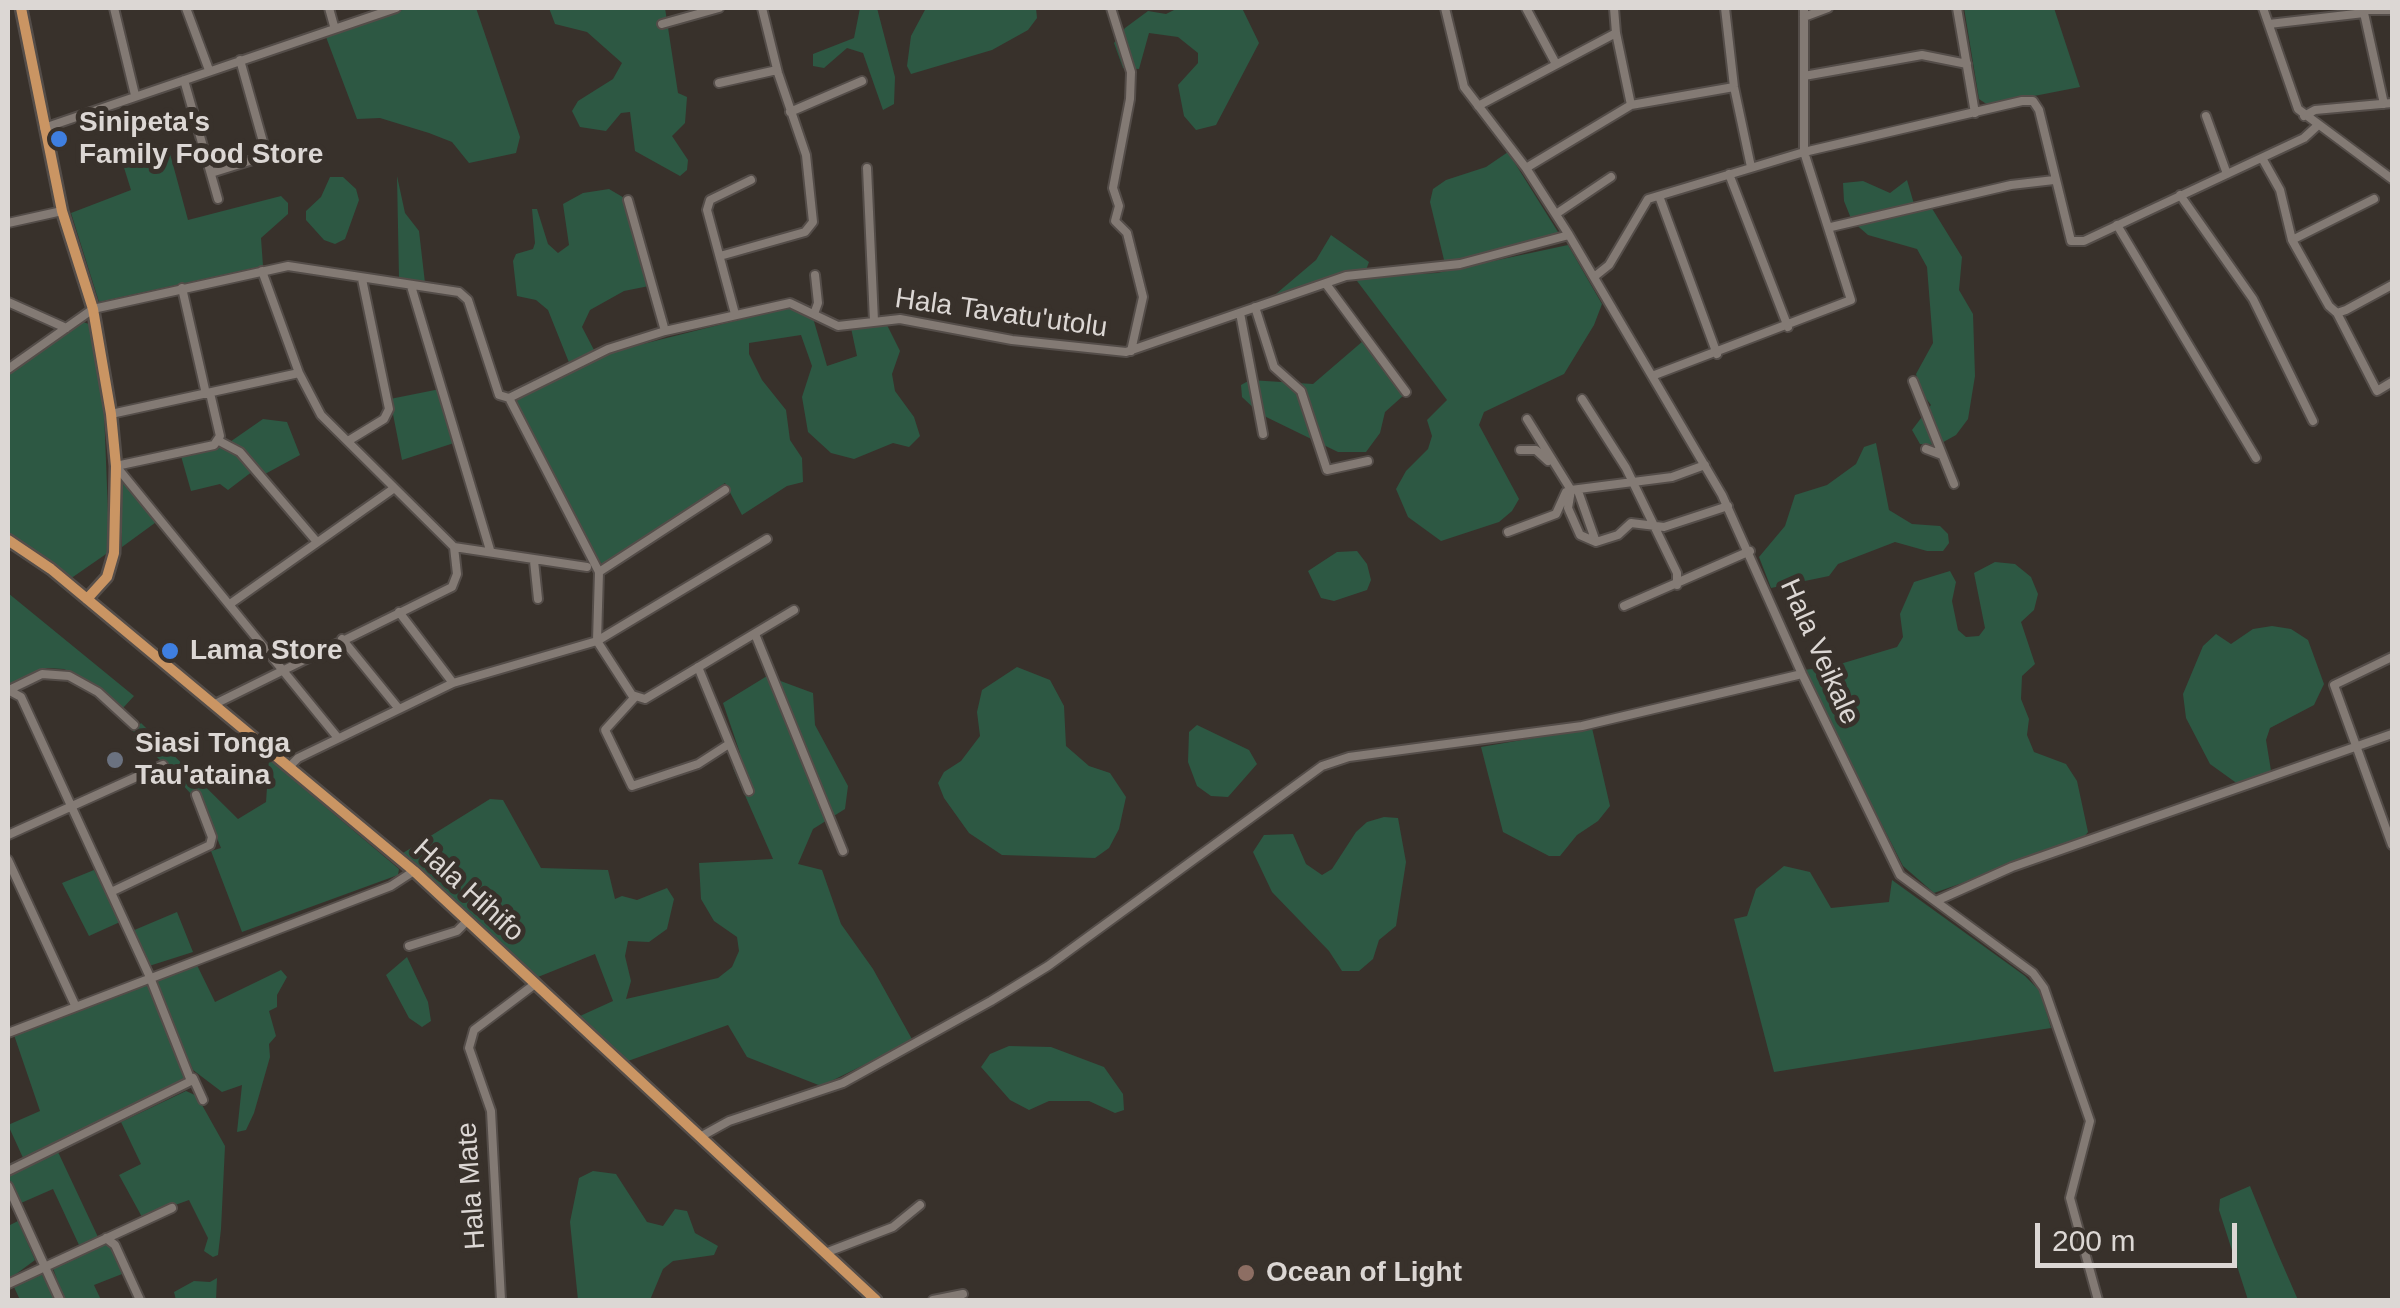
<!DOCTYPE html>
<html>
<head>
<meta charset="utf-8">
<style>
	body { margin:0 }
	#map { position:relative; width:2400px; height:1308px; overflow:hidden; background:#38312b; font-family:Arial,sans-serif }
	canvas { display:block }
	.frame { position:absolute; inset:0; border:10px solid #dcd7d4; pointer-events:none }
	.scale { position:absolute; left:2035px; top:1223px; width:202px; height:45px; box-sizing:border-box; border:5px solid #dcd7d4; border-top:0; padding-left:12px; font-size:30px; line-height:35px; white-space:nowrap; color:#dcd7d4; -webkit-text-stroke:8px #38312b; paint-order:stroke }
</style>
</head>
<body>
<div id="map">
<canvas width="2400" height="1308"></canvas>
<div class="frame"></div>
<div class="scale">200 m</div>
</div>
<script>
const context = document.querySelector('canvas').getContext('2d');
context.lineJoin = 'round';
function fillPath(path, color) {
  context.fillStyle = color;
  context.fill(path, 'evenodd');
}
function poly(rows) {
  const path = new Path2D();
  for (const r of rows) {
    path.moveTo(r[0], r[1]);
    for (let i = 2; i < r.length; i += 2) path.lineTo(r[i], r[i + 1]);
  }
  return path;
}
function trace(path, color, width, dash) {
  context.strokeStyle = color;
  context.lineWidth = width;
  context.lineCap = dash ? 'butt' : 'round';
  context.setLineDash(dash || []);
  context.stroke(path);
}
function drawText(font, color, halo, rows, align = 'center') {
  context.font = font + ' Arial,sans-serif';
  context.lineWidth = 10;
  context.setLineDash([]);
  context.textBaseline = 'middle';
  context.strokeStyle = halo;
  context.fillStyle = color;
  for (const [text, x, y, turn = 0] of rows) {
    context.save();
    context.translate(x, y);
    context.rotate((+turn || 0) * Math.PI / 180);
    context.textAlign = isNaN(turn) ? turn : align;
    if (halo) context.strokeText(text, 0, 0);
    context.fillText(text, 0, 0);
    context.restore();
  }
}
fillPath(poly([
	[408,8,476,8,520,137,516,153,469,163,452,142,429,133,380,118,357,119,326,37],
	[549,8,665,8,678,93,687,97,685,123,672,136,688,160,687,170,680,176,635,151,630,112,621,113,606,131,580,127,572,111,578,101,613,79,622,63,587,32,555,24],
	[860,8,877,8,895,77,894,104,883,110,863,53,847,48,824,68,813,66,813,54,854,38],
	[926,8,1036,8,1037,18,1028,30,992,50,911,74,907,66,911,36],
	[1178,8,1242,8,1259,43,1216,125,1196,130,1184,116,1178,85,1198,63,1198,53,1178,37,1149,33,1139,69,1123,68,1114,43,1125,28,1148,11,1166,14],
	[1964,8,2054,8,2080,87,1988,105,1979,99],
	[169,150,188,220,281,196,288,203,288,214,261,238,263,266,99,302,71,213,131,190,121,158],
	[1508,152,1558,232,1553,238,1445,264,1430,202,1433,189,1446,180,1486,167],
	[397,176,405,213,419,231,425,283,399,278],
	[330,177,343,177,356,189,359,200,345,239,335,244,324,240,306,220,306,211,321,197],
	[1907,180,1914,204,1928,202,1962,257,1959,290,1973,314,1975,376,1968,419,1956,435,1938,445,1920,444,1912,430,1931,405,1921,392,1916,374,1933,343,1927,267,1917,249,1868,235,1852,221,1844,201,1843,183,1863,181,1890,193],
	[609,189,626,199,649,286,624,291,590,310,582,327,594,350,570,365,548,310,536,300,517,296,513,261,516,254,533,249,535,243,532,209,537,209,548,244,558,253,569,245,563,204,583,193],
	[1331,235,1369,262,1366,270,1347,271,1270,299,1316,260],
	[1568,245,1602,304,1594,325,1564,374,1484,412,1479,425,1519,499,1512,511,1499,522,1441,541,1408,517,1396,489,1406,471,1428,449,1432,436,1427,420,1447,400,1354,277,1437,273],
	[790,307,813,318,827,366,857,356,851,328,886,323,900,351,892,374,895,391,914,417,920,436,909,447,893,443,854,459,831,453,808,432,802,397,812,366,801,335,749,343,749,354,762,380,786,410,790,440,802,458,803,482,787,486,742,515,725,483,604,566,595,556,516,404,519,396,611,352],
	[83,322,89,324,104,410,109,538,109,552,70,579,8,535,8,375],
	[1363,341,1404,395,1385,412,1380,433,1366,452,1338,452,1260,414,1242,397,1241,385,1250,380,1313,384],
	[440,389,457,442,402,460,390,399],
	[263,419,287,422,300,455,265,474,253,471,228,490,220,484,191,491,181,456,227,444],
	[1876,443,1889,510,1912,524,1940,526,1948,534,1949,543,1943,551,1927,551,1895,542,1838,564,1829,576,1771,588,1759,557,1785,526,1795,495,1827,485,1856,464,1864,447],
	[125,479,159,520,122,547,121,480],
	[1357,551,1367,564,1371,580,1367,590,1334,601,1321,598,1308,571,1337,552],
	[1995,562,2015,564,2031,577,2038,594,2034,610,2021,622,2035,664,2022,676,2021,699,2029,719,2027,735,2034,752,2066,764,2077,781,2088,832,2081,841,1934,893,1903,866,1803,670,1830,667,1897,647,1903,637,1900,614,1914,582,1950,571,1956,582,1952,601,1958,630,1966,637,1979,636,1985,628,1974,573],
	[8,593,134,696,123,708,95,685,64,669,47,668,8,686],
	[2272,626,2291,629,2308,640,2324,684,2314,705,2270,728,2266,740,2272,777,2242,787,2210,764,2186,718,2183,694,2203,646,2216,634,2231,644,2253,629],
	[1017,667,1050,680,1064,706,1066,746,1089,766,1110,773,1126,797,1119,829,1109,848,1095,858,1002,855,969,833,944,798,938,783,944,772,961,761,980,736,977,712,982,690],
	[767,676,813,693,815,725,848,786,845,809,813,829,798,864,822,870,841,924,873,969,913,1041,821,1086,747,1057,728,1025,628,1061,580,1016,613,1001,595,954,538,977,403,853,490,799,503,800,541,868,608,870,615,899,622,896,637,900,667,888,674,899,667,929,649,942,628,941,625,956,631,981,626,999,718,978,732,967,739,951,737,937,714,921,701,899,699,863,773,859,733,768,740,753,723,703],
	[141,723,238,819,266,802,269,759,399,869,398,875,242,932,211,851,221,848,199,794,192,795,133,731],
	[1197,725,1249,750,1257,764,1228,797,1211,796,1197,786,1188,762,1189,732],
	[1592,728,1610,806,1598,821,1577,835,1560,856,1549,856,1503,832,1481,747],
	[1384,817,1398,818,1406,862,1396,926,1379,940,1373,959,1359,971,1342,971,1329,951,1272,892,1253,852,1264,835,1293,834,1306,864,1322,875,1332,869,1356,832,1367,822],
	[1784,866,1810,872,1831,908,1889,902,1892,880,2025,976,2040,991,2051,1028,1774,1072,1734,919,1747,916,1756,889],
	[94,870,120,922,89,936,62,883],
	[177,912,193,952,149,966,132,931],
	[407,957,428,1002,431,1021,422,1027,409,1018,386,975],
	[195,961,215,1002,281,970,287,977,277,995,277,1007,269,1011,276,1036,269,1044,270,1057,254,1113,246,1130,237,1132,242,1085,222,1092,193,1070,155,983,157,977],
	[145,980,187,1076,184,1084,24,1160,8,1125,40,1111,14,1035],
	[1009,1046,1051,1047,1104,1067,1123,1094,1124,1110,1115,1113,1089,1101,1049,1101,1029,1110,1010,1100,981,1067,990,1054],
	[186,1091,197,1096,225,1146,221,1229,218,1255,213,1257,204,1251,208,1238,189,1200,142,1217,119,1175,141,1164,121,1122],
	[58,1152,98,1237,79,1245,53,1189,21,1203,8,1176],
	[593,1171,616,1174,647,1222,663,1226,675,1209,687,1211,695,1233,718,1246,714,1255,673,1261,663,1269,650,1300,578,1300,570,1222,579,1178],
	[2250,1186,2274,1245,2298,1300,2248,1300,2219,1210,2220,1199],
	[18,1221,35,1260,8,1280,8,1226],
	[105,1243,112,1246,122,1274,94,1285,101,1300,64,1300,53,1268],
	[40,1271,56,1300,20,1300,14,1287],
	[217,1278,216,1300,176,1300,174,1292,194,1281,210,1282]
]), '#2d5843');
const minor = poly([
	[114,8,135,95],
	[186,8,209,70],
	[329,8,334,26],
	[1111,8,1131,72,1130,99,1113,188,1119,206,1115,221,1127,233,1143,297,1131,351],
	[1445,8,1464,87,1526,168,1569,235,1722,495,1802,674,1900,875,2033,973,2044,988,2090,1121,2070,1198,2098,1300],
	[1526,8,1556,64],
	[1614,8,1616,33],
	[1725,8,1734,87,1751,167],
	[1957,8,1975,113],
	[2263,8,2298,109,2392,179],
	[2364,10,2392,10],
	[1804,17,1828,8],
	[662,24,719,8],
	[2269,24,2364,13,2384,104],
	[240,60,267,156],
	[1804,76,1922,55,1967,64],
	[184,80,218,199],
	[719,83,777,70],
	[1631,105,1734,87],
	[1478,106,1616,33,1631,105,1526,168],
	[790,112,862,81],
	[2206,116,2227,174],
	[2304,116,2315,110,2392,103],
	[44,128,396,8],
	[2262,158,2280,190,2292,240,2329,306,2337,313,2346,310,2392,285],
	[867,168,874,321],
	[211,173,288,149],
	[1729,174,1788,327],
	[2180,195,2253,299,2313,421],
	[1659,196,1717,354],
	[628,200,665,331],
	[1556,214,1611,177],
	[8,223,62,211],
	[2117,225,2256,458],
	[1831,227,2011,185,2054,180],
	[2292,240,2374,199],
	[720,256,805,232,813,222,806,155,778,73,762,8],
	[262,271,299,373],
	[1594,277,1609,265,1648,199,1804,152,2022,101,2033,101,2039,110,2071,241,2084,241,2227,174,2304,138,2317,126],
	[1326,284,1406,392],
	[411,286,490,550],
	[182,288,206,394],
	[8,302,66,328],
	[1255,307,1274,367,1301,391,1327,470,1368,461],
	[1240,313,1263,434],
	[2337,313,2377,391,2392,382],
	[735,314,707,210,710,200,751,180],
	[814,314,818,303,815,275],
	[8,369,93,309,288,266,459,292,468,300,499,395,509,398,608,349,665,331,790,303,838,326,900,319,1012,340,1126,352,1346,276,1460,264,1569,235],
	[1652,376,1851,300,1804,152,1804,8],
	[1913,381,1954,484],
	[210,393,220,436,214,445,116,466,338,738],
	[509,398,599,572,725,490],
	[1582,399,1626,468,1677,573,1677,585],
	[111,414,299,373,321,415,454,547,587,567],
	[1527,419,1571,490,1672,477,1705,465],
	[219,441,240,452,317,542],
	[348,441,384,419,389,409,362,279],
	[1926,449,1942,455],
	[1520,450,1536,450,1548,461],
	[1578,491,1596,542],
	[1508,532,1556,514,1566,492,1571,490,1568,508,1580,535,1596,542,1618,535,1631,523,1664,527,1728,506],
	[534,561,538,599],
	[599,572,597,641,767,539],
	[230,604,393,489],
	[1624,606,1750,551],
	[399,612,453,683],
	[755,634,843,851],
	[342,639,399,709],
	[2392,657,2334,685,2392,845],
	[698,667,749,791],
	[11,689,42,674,69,676,98,692,134,725],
	[8,690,21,697,149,975,191,1081,8,1171],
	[635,697,605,730,632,786,698,764,729,744],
	[215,704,452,587,457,574,454,547],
	[290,766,298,758,453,683,597,641,632,695,645,699,794,610],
	[8,835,163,765],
	[8,860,75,1005],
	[111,892,210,845,212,837,196,795],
	[1936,901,2012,867,2392,734],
	[409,946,457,931,467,921],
	[8,1033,391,886,414,871],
	[193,1078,203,1100],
	[700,1137,729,1121,843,1083,991,1001,1048,966,1322,766,1349,757,1582,726,1802,674],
	[8,1186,60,1300],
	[106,1238,115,1245,140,1300],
	[825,1253,893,1227,920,1205],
	[8,1284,172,1208],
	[501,1300,491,1111,469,1048,474,1030,535,984],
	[933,1300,963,1294]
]);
const major = poly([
	[21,8,62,211,93,309,111,414,116,466,114,553,107,577,87,599],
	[8,540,51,569,414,871,876,1300]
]);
trace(minor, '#544d49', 12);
trace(major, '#544d49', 15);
trace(minor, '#837a74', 8);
trace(major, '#ca9563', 10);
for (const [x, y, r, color] of [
	[59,139,10,"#3f7fe0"],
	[170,651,10,"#3f7fe0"],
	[115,760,10,"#6b7280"],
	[1246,1273,10,"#8d6e63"]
]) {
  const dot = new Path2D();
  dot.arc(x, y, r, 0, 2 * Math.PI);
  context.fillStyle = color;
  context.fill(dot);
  trace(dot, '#38312b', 4);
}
drawText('bold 28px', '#dcd7d4', '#38312b', [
	["Sinipeta's",79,123],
	["Family Food Store",79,155],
	["Lama Store",190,651],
	["Siasi Tonga",135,744],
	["Tau'ataina",135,776],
	["Ocean of Light",1266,1273]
], 'left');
drawText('28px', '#dcd7d4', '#38312b', [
	["Hala Tavatu'utolu",1001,314,8],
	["Hala Veikale",1819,652,66],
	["Hala Hihifo",468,891,42],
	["Hala Mate",472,1186,-94]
]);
</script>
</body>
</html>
